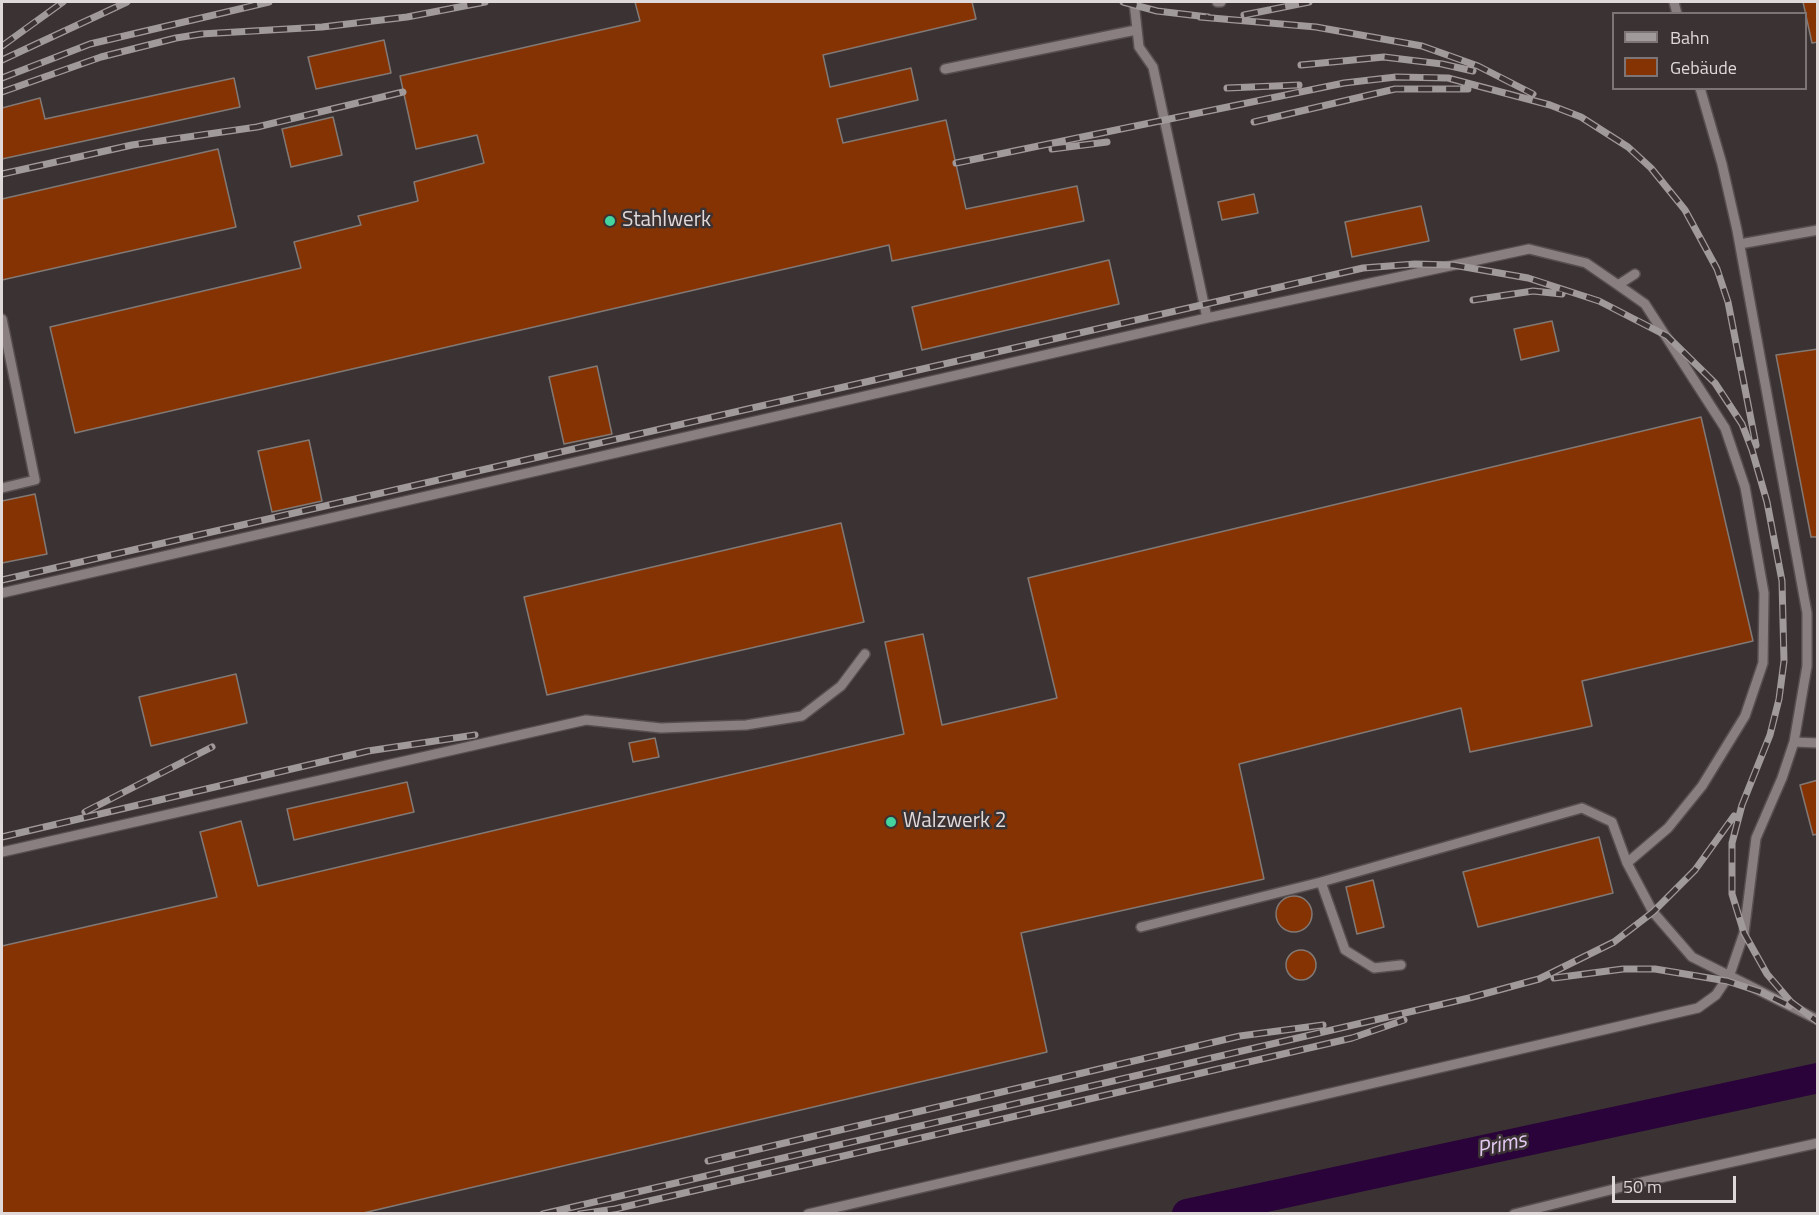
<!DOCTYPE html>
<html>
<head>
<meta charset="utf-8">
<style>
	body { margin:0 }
	#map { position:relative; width:1819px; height:1215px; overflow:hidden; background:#3b3233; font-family:"Titillium Web",sans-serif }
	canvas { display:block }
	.frame { position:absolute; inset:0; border:3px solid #dfd9d9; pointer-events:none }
	.legend { position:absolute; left:1612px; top:12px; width:195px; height:78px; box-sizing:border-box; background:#3b3233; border:2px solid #7d7575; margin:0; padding:8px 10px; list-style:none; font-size:18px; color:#dfd9d9 }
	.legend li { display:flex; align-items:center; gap:12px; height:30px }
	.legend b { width:30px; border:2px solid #7d7575 }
	.scale { position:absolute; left:1612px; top:1176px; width:124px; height:27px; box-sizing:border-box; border:3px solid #dfd9d9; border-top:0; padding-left:8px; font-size:18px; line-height:21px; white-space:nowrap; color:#dfd9d9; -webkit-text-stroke:4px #3b3233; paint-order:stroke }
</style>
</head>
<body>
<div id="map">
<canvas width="1819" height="1215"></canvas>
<div class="frame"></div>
<ul class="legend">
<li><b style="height:8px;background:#a19a9a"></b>Bahn</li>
<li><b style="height:16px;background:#863303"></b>Gebäude</li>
</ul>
<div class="scale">50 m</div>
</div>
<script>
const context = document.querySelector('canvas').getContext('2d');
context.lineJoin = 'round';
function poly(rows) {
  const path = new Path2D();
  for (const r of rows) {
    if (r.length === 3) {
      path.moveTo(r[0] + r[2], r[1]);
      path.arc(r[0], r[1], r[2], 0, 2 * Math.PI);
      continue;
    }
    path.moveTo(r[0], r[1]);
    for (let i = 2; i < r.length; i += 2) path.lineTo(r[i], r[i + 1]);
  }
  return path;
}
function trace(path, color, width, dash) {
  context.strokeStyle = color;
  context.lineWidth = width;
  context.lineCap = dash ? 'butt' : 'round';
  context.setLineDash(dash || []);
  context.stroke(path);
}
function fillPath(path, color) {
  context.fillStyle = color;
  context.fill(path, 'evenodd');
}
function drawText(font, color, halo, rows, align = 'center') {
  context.font = font + ' "Titillium Web",sans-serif';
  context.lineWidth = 5;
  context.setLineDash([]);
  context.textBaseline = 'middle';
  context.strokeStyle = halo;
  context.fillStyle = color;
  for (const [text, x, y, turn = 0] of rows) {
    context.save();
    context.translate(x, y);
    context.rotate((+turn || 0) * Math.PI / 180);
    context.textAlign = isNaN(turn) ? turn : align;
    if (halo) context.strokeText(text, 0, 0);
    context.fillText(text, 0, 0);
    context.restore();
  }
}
trace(poly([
	[1187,1214,1818,1078]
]), '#290339', 30);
const building = poly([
	[635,2,972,2,976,19,823,55,830,87,911,68,918,100,837,119,843,143,946,120,966,209,1077,186,1084,221,892,261,889,245,75,433,50,327,301,268,294,242,361,225,358,216,418,201,414,182,484,163,477,135,416,149,400,76,640,21,635,2],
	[1803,2,1818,2,1818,42,1812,43,1803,2],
	[384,40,391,73,316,89,308,57,384,40],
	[234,78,240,107,2,159,2,108,40,98,45,119,234,78],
	[333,117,342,155,291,167,282,129,333,117],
	[218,149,236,227,2,280,2,199,218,149],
	[1254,194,1258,213,1222,220,1218,202,1254,194],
	[1421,206,1429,241,1352,257,1345,222,1421,206],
	[1109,260,1119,304,922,350,912,307,1109,260],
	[1552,321,1559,351,1521,360,1514,329,1552,321],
	[1818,349,1818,537,1811,537,1776,355,1818,349],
	[597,366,612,434,564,444,549,377,597,366],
	[1701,417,1753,641,1582,681,1592,726,1470,752,1461,708,1239,764,1264,879,1021,933,1047,1052,359,1214,2,1214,2,946,217,897,200,832,241,821,258,886,904,734,885,642,923,634,942,725,1057,698,1028,578,1701,417],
	[309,440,322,501,272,512,258,451,309,440],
	[35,494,47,554,2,563,2,501,35,494],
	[841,523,864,622,547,695,524,597,841,523],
	[236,674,247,723,151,746,139,697,236,674],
	[655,738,659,757,633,762,629,743,655,738],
	[1818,780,1818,834,1813,835,1800,785,1818,780],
	[407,782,414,812,294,840,287,809,407,782],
	[1599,837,1613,893,1478,927,1463,872,1599,837],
	[1373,880,1384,927,1357,934,1346,887,1373,880],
	[1294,914,18],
	[1301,965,15]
]);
fillPath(building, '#863303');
trace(building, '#827975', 1.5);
const lane = poly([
	[1217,2,1221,2],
	[1674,2,1677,14],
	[945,69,1136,30],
	[1740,244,1818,230],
	[1618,285,1645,304,1725,428,1745,487,1764,593,1763,663,1745,716,1702,786,1668,828,1627,863],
	[1207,318,1529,249,1586,263,1618,285,1635,274],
	[2,319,35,480,2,488],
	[2,593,1207,318,1153,67,1139,47,1134,2],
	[1794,742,1818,743],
	[2,852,586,720,661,728,746,725,802,716,841,686,865,654],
	[1321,882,1345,950,1374,968,1401,965],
	[1141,927,1321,882,1582,808,1612,822,1627,863,1653,912,1692,957,1818,1020],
	[808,1214,1698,1008,1716,995,1730,974,1744,933,1756,838,1782,778,1794,742,1807,666,1807,613,1737,230,1722,164,1700,88],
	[1514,1214,1642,1182,1818,1143]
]);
trace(lane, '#574f4f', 12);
trace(lane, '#8a7f80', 9);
const rail = poly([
	[1123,2,1157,11,1208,17],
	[1244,15,1309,2],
	[1200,17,1316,27,1422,46,1478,66,1533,94],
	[2,46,63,2],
	[2,60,127,2],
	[1301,65,1384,57,1442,64,1473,71],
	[2,78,90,44,269,2],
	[1227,88,1299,85],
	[2,92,101,57,176,38,201,34,322,27,407,17,485,2],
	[1254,122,1395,89,1468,89],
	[1052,149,1107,142],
	[956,163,1344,83,1396,77,1448,78,1550,105,1581,117,1628,147,1651,168,1685,210,1717,269,1728,302,1756,445],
	[2,174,132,145,257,127,403,92],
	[1473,300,1533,291,1562,294],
	[2,580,1363,268,1415,264,1453,265,1528,278,1599,301,1667,336,1715,383,1742,424,1752,450,1767,502,1782,581,1784,661,1779,699,1770,735,1742,805,1732,843,1732,894,1744,933,1767,974,1791,1002,1818,1022],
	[85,812,212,747],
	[2,837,368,751,475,735],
	[1554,978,1623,969,1655,969,1727,981,1761,992,1790,1006],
	[708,1161,1240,1036,1323,1025],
	[543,1214,1469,998,1539,979,1614,942,1653,912,1695,870,1734,816],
	[580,1214,615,1209,1352,1038,1404,1020]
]);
trace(rail, '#a19a9a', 7);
trace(rail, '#3b3233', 4.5, [14]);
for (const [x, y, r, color] of [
	[610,221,6,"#44d49f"],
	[891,822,6,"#44d49f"]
]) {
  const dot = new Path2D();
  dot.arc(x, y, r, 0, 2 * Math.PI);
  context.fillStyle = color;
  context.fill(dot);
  trace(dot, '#3b3233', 2);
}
drawText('21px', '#dfd9d9', '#3b3233', [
	["Stahlwerk",622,221],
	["Walzwerk 2",903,822]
], 'left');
drawText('italic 22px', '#e2c8f1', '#3b3233', [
	["Prims",1502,1146,-12]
]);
</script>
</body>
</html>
